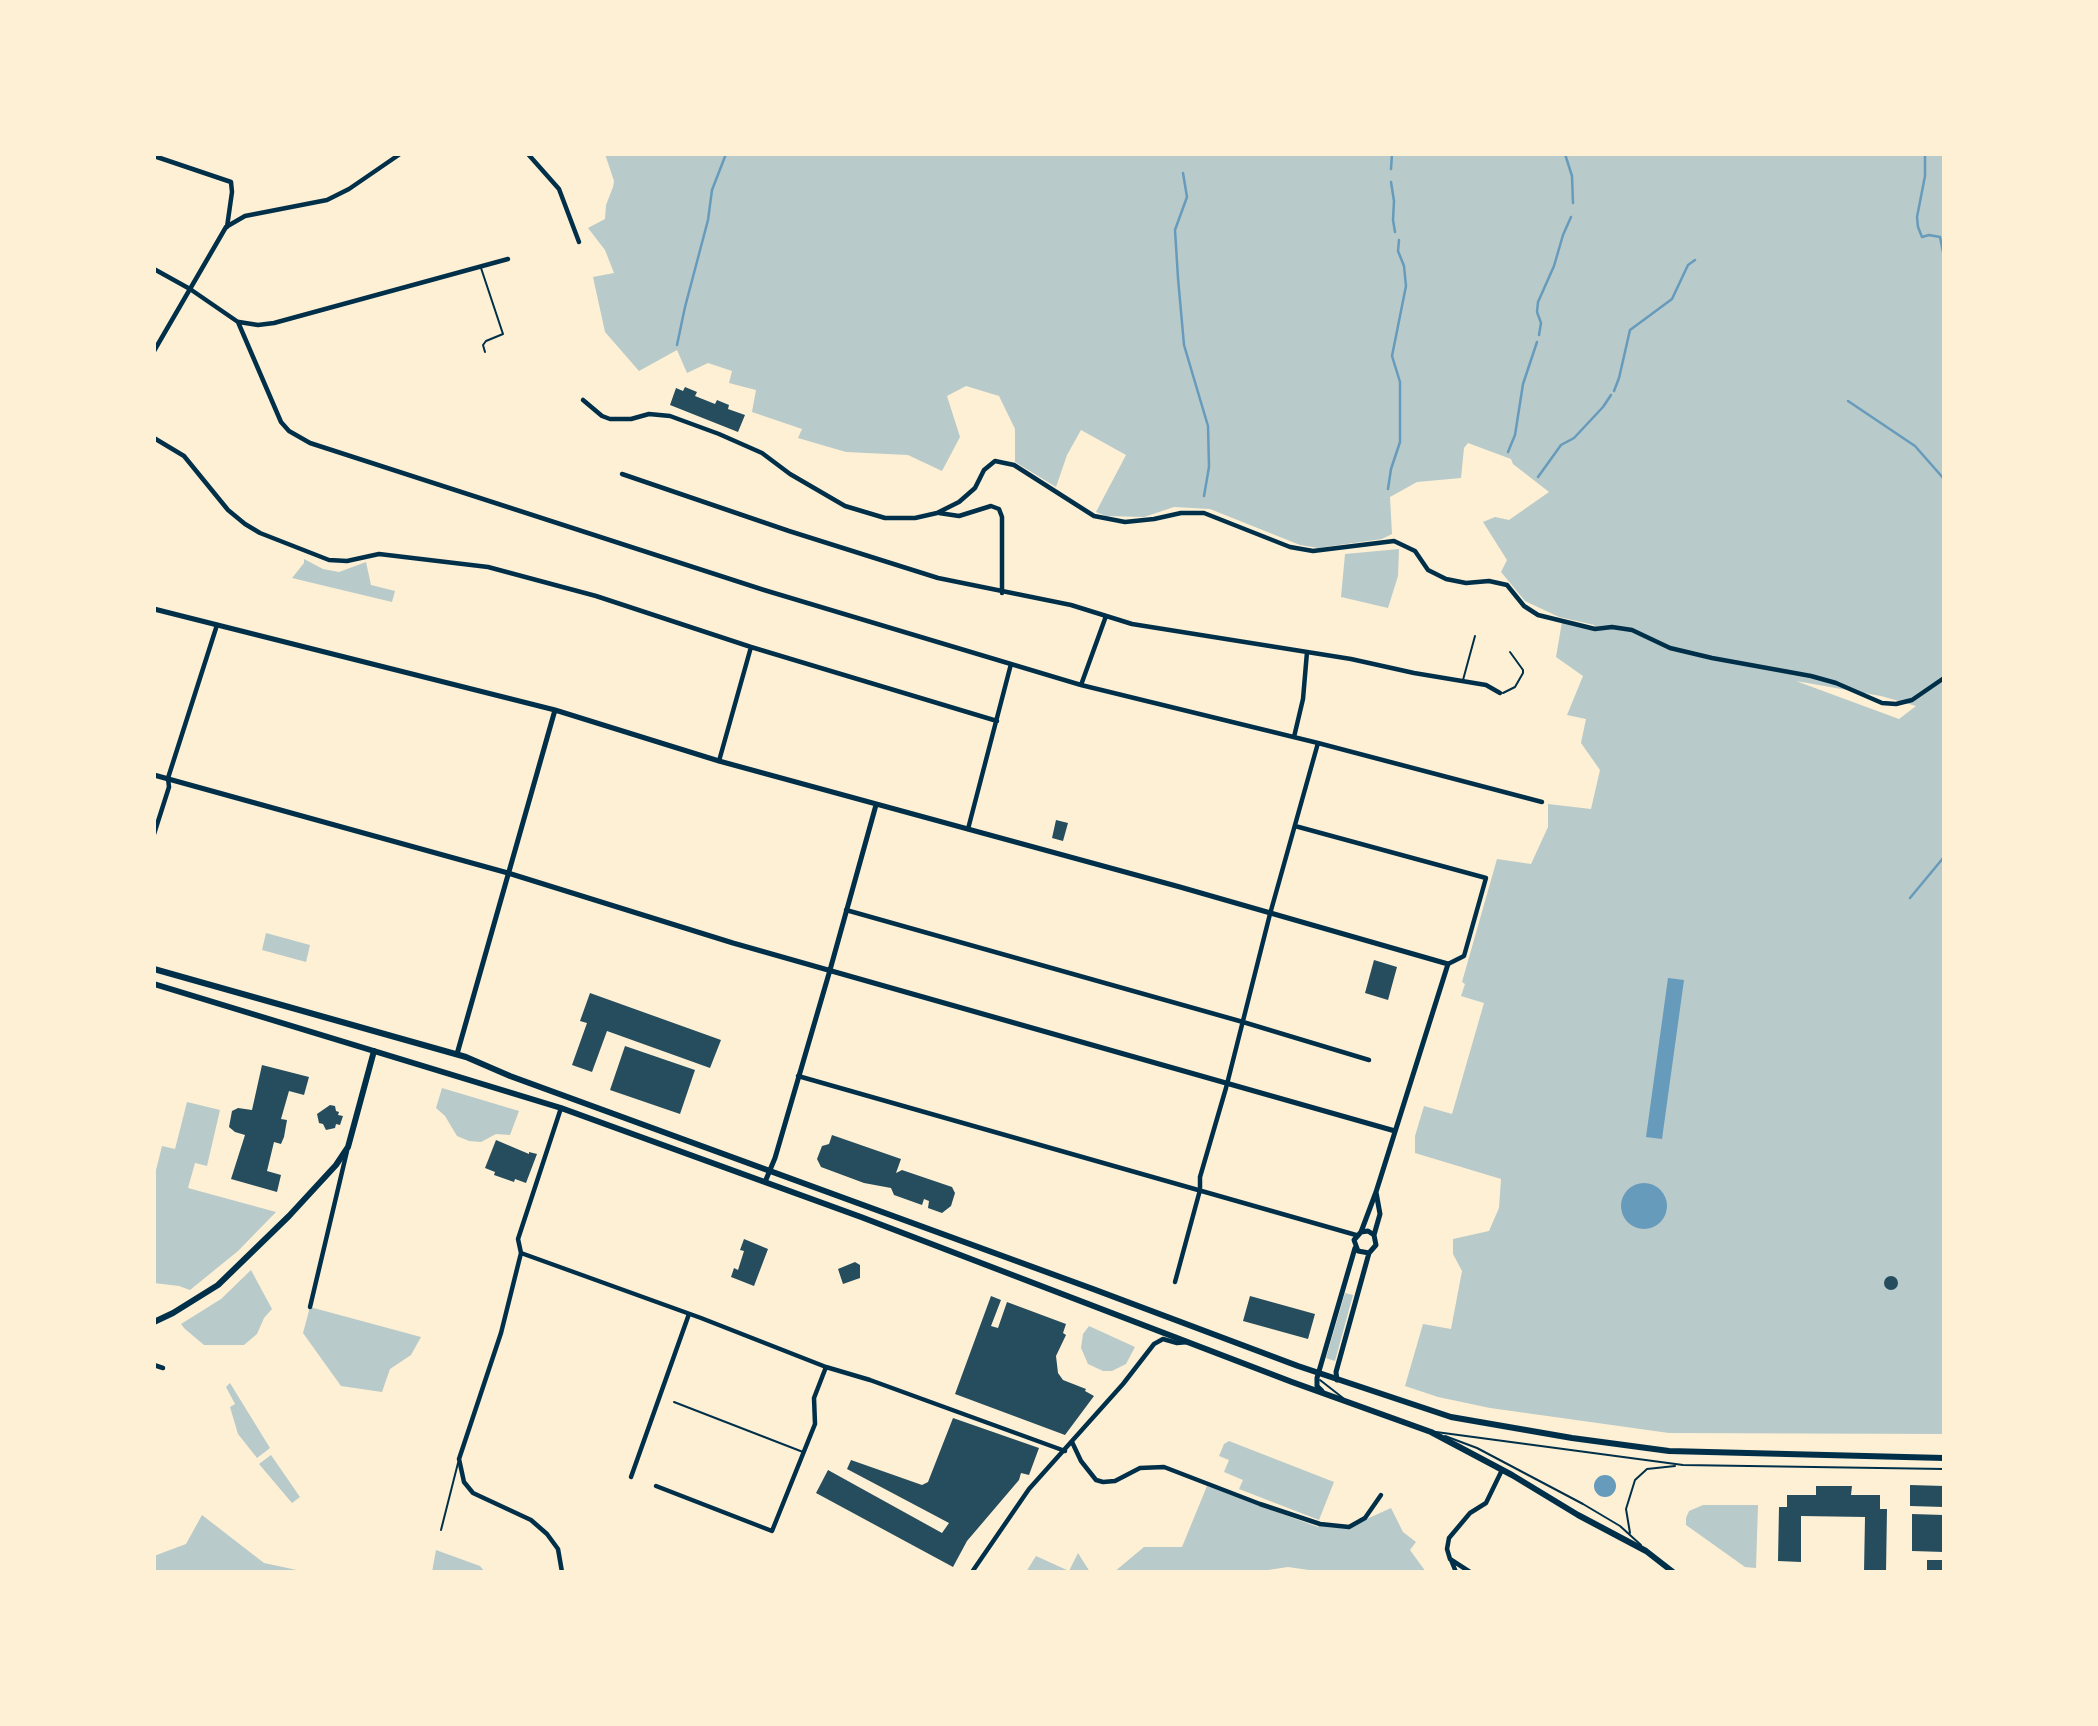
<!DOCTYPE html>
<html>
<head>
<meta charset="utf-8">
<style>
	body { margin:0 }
	#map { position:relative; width:2098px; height:1726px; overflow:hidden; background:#fdf0d5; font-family:"Sofia Sans Condensed",sans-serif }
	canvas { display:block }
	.frame { position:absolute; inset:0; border:156px solid #fdf0d5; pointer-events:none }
</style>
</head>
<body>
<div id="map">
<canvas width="2098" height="1726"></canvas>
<div class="frame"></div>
</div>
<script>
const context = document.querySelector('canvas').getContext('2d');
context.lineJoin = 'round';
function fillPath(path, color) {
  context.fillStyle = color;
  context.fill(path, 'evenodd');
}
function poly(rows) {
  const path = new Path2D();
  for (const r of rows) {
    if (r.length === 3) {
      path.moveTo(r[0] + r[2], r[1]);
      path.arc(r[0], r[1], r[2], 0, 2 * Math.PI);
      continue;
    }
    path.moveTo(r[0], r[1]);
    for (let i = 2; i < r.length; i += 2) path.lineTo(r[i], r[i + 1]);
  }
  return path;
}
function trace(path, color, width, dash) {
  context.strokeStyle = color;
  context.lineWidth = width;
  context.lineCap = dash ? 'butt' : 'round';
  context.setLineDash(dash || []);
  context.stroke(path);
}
fillPath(poly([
	[605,154,1944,154,1944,1434,1669,1433,1490,1408,1438,1397,1405,1386,1423,1324,1451,1329,1462,1271,1453,1254,1453,1239,1489,1231,1499,1208,1501,1179,1415,1153,1415,1136,1424,1106,1452,1114,1484,1003,1461,996,1465,984,1462,982,1497,859,1531,864,1548,827,1548,804,1591,809,1600,770,1581,743,1586,719,1567,715,1583,676,1556,657,1562,622,1595,628,1594,625,1559,617,1525,601,1501,572,1507,560,1483,522,1495,517,1509,520,1549,492,1513,464,1511,459,1468,443,1464,448,1461,478,1417,482,1390,497,1392,534,1382,539,1318,548,1300,545,1210,509,1174,507,1144,517,1106,516,1096,512,1126,455,1081,430,1067,455,1056,487,1015,462,1015,429,999,396,966,386,947,396,960,437,942,471,908,455,846,452,798,438,802,429,752,412,756,390,729,383,732,371,708,363,687,373,677,350,639,371,605,332,593,277,614,273,605,250,588,228,605,219,606,205,613,187,614,181],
	[1796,681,1881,696,1916,706,1899,719],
	[1399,549,1398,576,1388,608,1341,597,1345,554],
	[304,559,323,569,339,572,366,562,371,585,395,591,392,602,292,578,304,563],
	[266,933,310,945,306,962,262,950],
	[442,1088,519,1111,510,1135,496,1134,481,1142,469,1141,457,1136,445,1116,436,1108],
	[187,1102,220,1110,207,1166,195,1163,188,1188,276,1212,238,1251,190,1290,179,1286,154,1283,154,1178,162,1146,175,1149],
	[251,1270,272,1309,264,1318,257,1334,244,1345,204,1345,185,1329,181,1324,221,1299],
	[1345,1293,1353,1295,1335,1361,1326,1358],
	[310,1307,421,1337,411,1355,390,1369,382,1392,341,1386,303,1333],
	[1089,1326,1135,1347,1126,1364,1112,1371,1103,1371,1088,1364,1081,1348,1083,1334],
	[230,1383,270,1448,257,1458,238,1434,230,1407,235,1404,226,1387],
	[1229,1441,1334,1482,1319,1520,1239,1489,1243,1480,1224,1472,1229,1460,1219,1456,1224,1444],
	[271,1455,300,1497,292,1503,259,1464],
	[1207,1486,1318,1527,1320,1524,1349,1527,1391,1508,1403,1532,1416,1542,1410,1550,1426,1572,1323,1572,1288,1567,1255,1572,1114,1572,1144,1547,1182,1547],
	[1703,1505,1758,1505,1756,1568,1745,1567,1686,1525,1686,1518,1689,1511],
	[202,1515,264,1563,306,1572,154,1572,154,1556,186,1544],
	[436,1550,480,1566,485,1572,432,1572],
	[1078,1553,1090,1572,1026,1572,1036,1556,1069,1571]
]), '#b9caca');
fillPath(poly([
	[1668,978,1684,980,1662,1139,1646,1137],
	[1644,1206,23],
	[1605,1486,11]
]), '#669bbc');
trace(poly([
	[1565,154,1572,176,1573,203],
	[1925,154,1925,176,1917,217,1918,227,1922,237,1929,235,1940,237,1944,257],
	[1391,169,1392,154],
	[1183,173,1187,197,1175,230,1178,278,1184,345,1208,426,1209,467,1204,496],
	[1391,182,1394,201,1393,220,1395,232],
	[1539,335,1541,323,1537,312,1538,302,1554,266,1563,235,1571,217],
	[677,345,685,307,708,220,712,190,726,154],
	[1614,391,1619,378,1630,330,1672,299,1688,265,1695,260],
	[1848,401,1915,446,1944,479],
	[1508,452,1515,435,1523,384,1537,342],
	[1538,477,1561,445,1574,438,1603,407,1611,395],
	[1388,489,1391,469,1400,442,1400,382,1392,356,1406,286,1404,266,1398,251,1399,240],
	[1910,898,1944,857]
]), '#669bbc', 2.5);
fillPath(poly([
	[685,387,697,392,695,396,715,404,717,400,729,405,728,409,745,415,738,432,670,405,676,388,683,391],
	[1056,820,1068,823,1063,841,1052,838],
	[1374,960,1397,967,1388,1000,1365,993],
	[590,993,721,1040,710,1068,607,1031,592,1072,572,1065,587,1023,580,1021],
	[625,1046,695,1070,680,1114,610,1090],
	[262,1065,309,1077,304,1095,289,1091,281,1119,287,1120,284,1137,281,1144,274,1142,267,1171,281,1175,277,1192,231,1179,245,1135,235,1132,229,1127,232,1111,238,1108,252,1110],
	[330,1105,335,1106,336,1111,339,1112,338,1115,343,1116,340,1125,336,1124,335,1128,326,1130,323,1124,319,1123,317,1114],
	[832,1135,901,1159,896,1173,902,1170,952,1187,955,1193,951,1206,942,1213,928,1208,929,1201,924,1199,922,1205,894,1195,891,1188,864,1183,821,1167,817,1159,822,1146,829,1144],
	[496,1140,529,1154,529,1152,537,1154,526,1183,515,1179,514,1182,494,1175,495,1172,485,1168],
	[744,1239,768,1249,754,1286,731,1277,734,1268,738,1270,744,1251,740,1250],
	[855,1262,860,1265,860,1278,843,1284,838,1269],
	[1891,1283,7],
	[991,1296,1001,1300,991,1326,998,1328,1007,1302,1066,1324,1063,1333,1066,1335,1056,1356,1058,1373,1063,1380,1086,1389,1085,1391,1094,1396,1065,1435,955,1394],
	[1250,1296,1315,1314,1308,1339,1243,1321],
	[953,1418,1039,1448,1029,1475,1021,1473,1019,1480,967,1541,953,1567,816,1493,828,1470,942,1533,949,1523,847,1469,851,1460,922,1485,928,1482],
	[1910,1485,1944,1486,1944,1507,1910,1506],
	[1816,1486,1852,1486,1851,1495,1880,1495,1880,1509,1887,1509,1886,1572,1864,1572,1865,1517,1801,1516,1801,1562,1778,1561,1779,1507,1787,1507,1787,1495,1816,1495],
	[1912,1514,1944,1515,1944,1552,1912,1551],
	[1927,1560,1944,1560,1944,1572,1927,1572]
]), '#264d5e');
trace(poly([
	[481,268,503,334,486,341,483,345,485,352],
	[1463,680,1475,636],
	[1503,693,1515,687,1523,673,1523,670,1510,652],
	[1320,1380,1343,1398],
	[674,1402,803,1452],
	[1436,1432,1683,1465,1944,1469],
	[1445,1436,1477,1448,1583,1504,1620,1526,1641,1545],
	[441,1530,458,1463],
	[1630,1533,1626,1509,1635,1480,1647,1469,1675,1466]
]), '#003049', 2);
trace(poly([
	[528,154,559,189,579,242],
	[154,156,231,182,232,192,227,227],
	[154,269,190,289,238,322,281,422,289,431,310,443,764,590,1081,685,1318,743,1542,802],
	[239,322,258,325,274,323,508,259],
	[154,351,226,227,245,216,327,200,349,189,400,154],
	[583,400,602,416,610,419,631,419,649,414,670,416,719,434,762,453,790,474,845,506,885,518,915,518,937,513,959,502,975,488,984,470,995,461,1014,465,1094,516,1125,522,1154,519,1181,513,1204,513,1290,547,1313,551,1394,541,1415,551,1428,570,1446,579,1466,583,1489,581,1507,585,1524,606,1538,615,1595,629,1612,627,1632,630,1670,648,1712,658,1811,676,1836,683,1882,703,1896,704,1912,700,1944,678],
	[154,438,184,456,228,510,245,524,260,533,329,560,347,561,379,554,488,567,596,596,751,647,997,721],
	[622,474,789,531,938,578,1071,605,1132,624,1351,659,1414,673,1486,685,1500,693],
	[939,513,959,516,991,506,999,509,1002,517,1002,593],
	[1081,685,1106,616],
	[1294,737,1303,699,1307,652],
	[719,761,751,647],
	[1295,826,1486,878,1464,956,1448,964],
	[968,829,1011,664],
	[154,834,169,787,168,778,217,625],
	[846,910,1243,1022,1369,1060],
	[798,1076,1356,1235],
	[561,1108,518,1239,521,1253,501,1333,459,1459,464,1482,473,1493,531,1520,547,1534,558,1549,562,1572],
	[521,1253,701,1318,826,1367,870,1380,1065,1451],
	[1175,1282,1200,1190,1200,1177,1226,1088,1270,914,1318,743],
	[310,1307,347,1151],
	[154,1365,163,1368],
	[1072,1442,1081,1461,1096,1480,1103,1482,1115,1481,1140,1468,1164,1467,1260,1504,1320,1524,1349,1527,1365,1518,1381,1495],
	[631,1477,689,1314],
	[656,1486,772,1531,815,1424,814,1398,826,1367],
	[1451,1560,1456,1572],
	[972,1572,1029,1489,1123,1384,1154,1344,1163,1339,1177,1343,1188,1342],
	[1470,1572,1450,1559,1447,1549,1449,1538,1470,1513,1486,1503,1502,1470]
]), '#003049', 4.5);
trace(poly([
	[154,609,555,710,719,761,1180,887,1448,964,1376,1192,1361,1232],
	[154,775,508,873,733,943,1395,1131],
	[457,1054,555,710],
	[765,1182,775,1158,830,970,876,805],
	[1369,1253,1376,1245,1374,1235,1380,1214,1376,1192],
	[1369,1253,1358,1251,1354,1240,1361,1232,1368,1231,1374,1235],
	[1337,1380,1336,1372,1369,1253],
	[1322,1391,1317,1386,1317,1378,1355,1248]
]), '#003049', 5);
trace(poly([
	[154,969,466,1057,510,1076,1093,1289,1298,1366,1451,1417,1572,1438,1669,1451,1944,1458],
	[154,984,561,1108,861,1217,1292,1382,1431,1432,1512,1475,1578,1515,1646,1551,1673,1572],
	[154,1322,173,1313,218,1285,289,1216,336,1165,348,1147,374,1051]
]), '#003049', 6);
</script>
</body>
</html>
